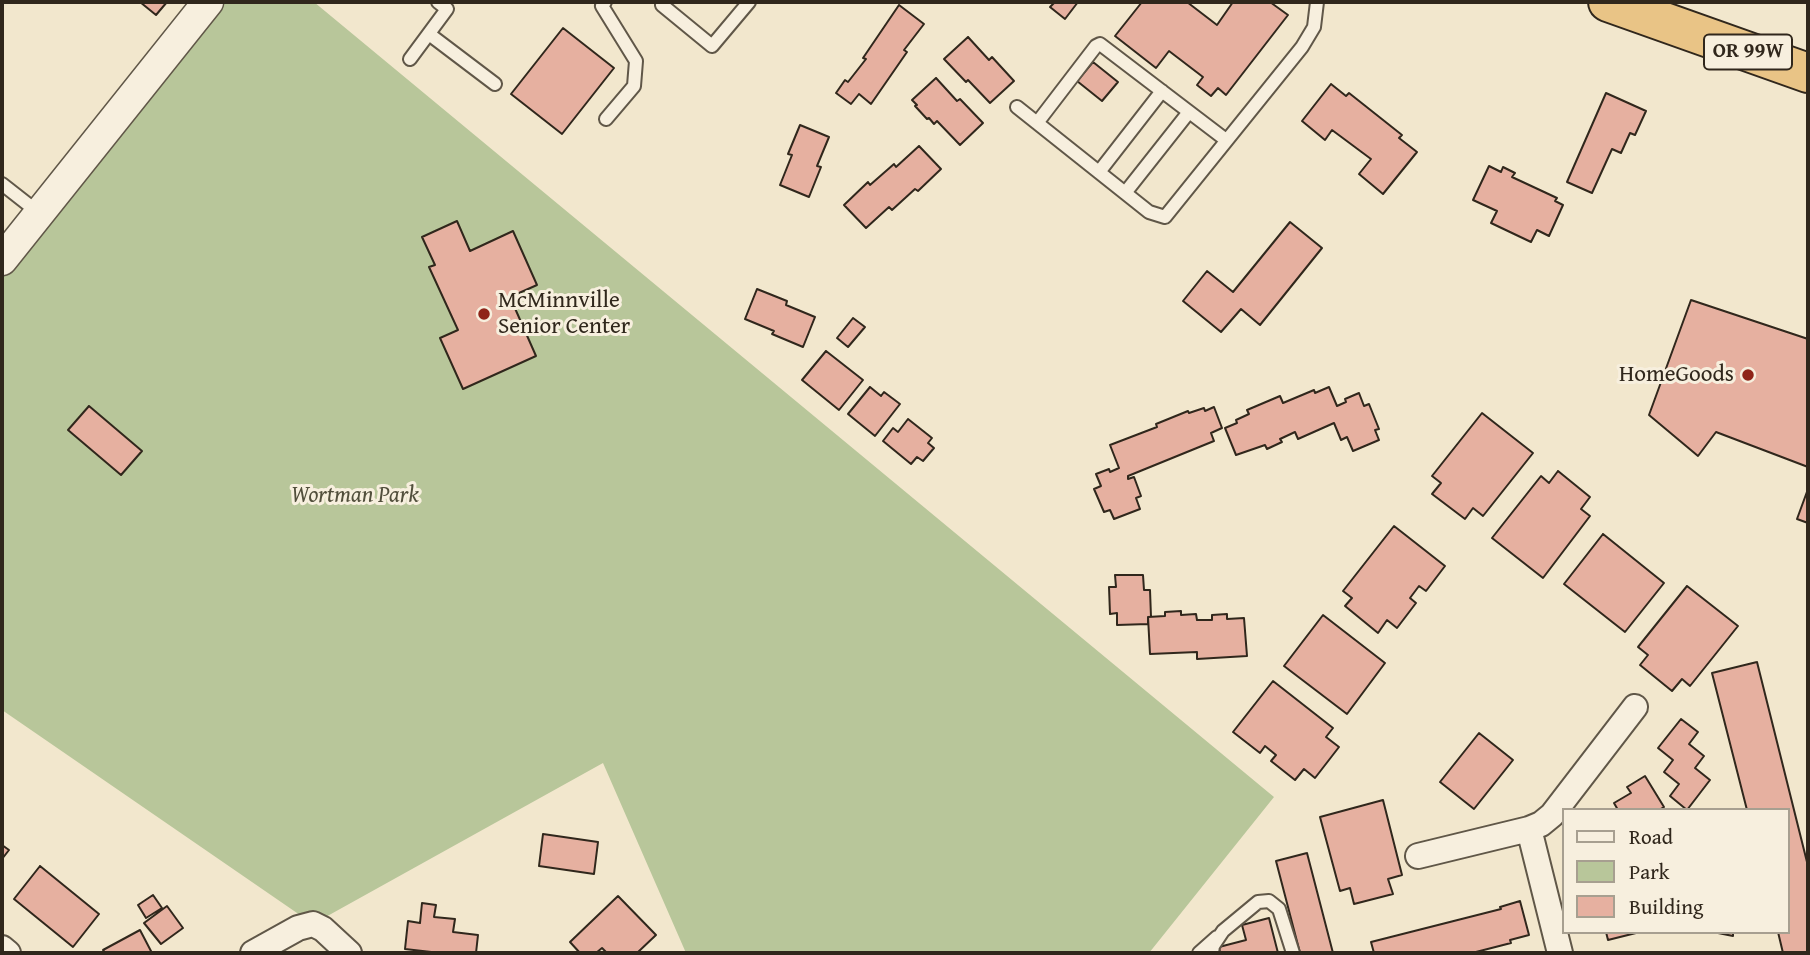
<!DOCTYPE html>
<html>
<head>
<meta charset="utf-8">
<style>
	body { margin:0 }
	#map { position:relative; width:1810px; height:955px; overflow:hidden; background:#f2e7cd; font-family:"Gentium Book Plus",serif }
	canvas { display:block }
	.frame { position:absolute; inset:0; border:4px solid #30271c; pointer-events:none }
	.legend { position:absolute; left:1562px; top:808px; width:228px; height:126px; box-sizing:border-box; background:#f7efde; border:2px solid #a79f90; margin:0; padding:9px 12px; list-style:none; font-size:21px; color:#30271c }
	.legend li { display:flex; align-items:center; gap:14px; height:35px }
	.legend b { width:35px; border:2px solid #a79f90 }
</style>
</head>
<body>
<div id="map">
<canvas width="1810" height="955"></canvas>
<div class="frame"></div>
<ul class="legend">
<li><b style="height:9px;background:#f7efde"></b>Road</li>
<li><b style="height:19px;background:#b8c69a"></b>Park</li>
<li><b style="height:19px;background:#e6b0a0"></b>Building</li>
</ul>
</div>
<script>
const context = document.querySelector('canvas').getContext('2d');
context.lineJoin = 'round';
function fillPath(path, color) {
  context.fillStyle = color;
  context.fill(path, 'evenodd');
}
function poly(rows) {
  const path = new Path2D();
  for (const r of rows) {
    path.moveTo(r[0], r[1]);
    for (let i = 2; i < r.length; i += 2) path.lineTo(r[i], r[i + 1]);
  }
  return path;
}
function trace(path, color, width, dash) {
  context.strokeStyle = color;
  context.lineWidth = width;
  context.lineCap = dash ? 'butt' : 'round';
  context.setLineDash(dash || []);
  context.stroke(path);
}
function drawText(font, color, halo, rows, align = 'center') {
  context.font = font + ' "Gentium Book Plus",serif';
  context.lineWidth = 6;
  context.setLineDash([]);
  context.textBaseline = 'middle';
  context.strokeStyle = halo;
  context.fillStyle = color;
  for (const [text, x, y, turn = 0] of rows) {
    context.save();
    context.translate(x, y);
    context.rotate((+turn || 0) * Math.PI / 180);
    context.textAlign = isNaN(turn) ? turn : align;
    if (halo) context.strokeText(text, 0, 0);
    context.fillText(text, 0, 0);
    context.restore();
  }
}
fillPath(poly([
	[208,2,314,2,1274,797,1149,953,686,953,603,763,313,924,2,710,2,259]
]), '#b8c69a');
const building = poly([
	[140,2,167,2,156,15,140,2],
	[1055,2,1078,2,1065,19,1050,7,1055,2],
	[1142,2,1187,2,1217,25,1233,2,1270,2,1288,15,1226,95,1218,88,1211,96,1197,85,1203,77,1169,51,1156,68,1115,36,1142,2],
	[899,5,924,24,904,50,907,52,871,104,859,94,851,104,836,93,845,80,848,82,866,59,863,58,899,5],
	[563,28,614,68,562,134,511,94,563,28],
	[968,37,989,60,992,57,1014,81,990,103,968,80,966,82,944,59,968,37],
	[1093,62,1118,82,1102,101,1077,81,1093,62],
	[936,78,957,101,960,99,983,123,960,145,937,121,934,124,929,118,927,119,915,106,917,105,912,100,936,78],
	[1331,84,1346,96,1349,93,1402,135,1399,138,1417,152,1383,194,1359,174,1371,159,1332,130,1325,140,1302,121,1331,84],
	[1606,93,1646,111,1635,135,1630,133,1621,153,1612,149,1592,193,1567,182,1606,93],
	[800,125,829,137,817,166,821,167,809,197,780,185,792,155,788,154,800,125],
	[919,146,941,169,918,191,915,189,892,210,889,207,866,228,844,205,868,182,870,185,894,164,896,167,919,146],
	[1489,166,1501,172,1503,167,1515,173,1512,177,1557,198,1555,201,1563,205,1549,236,1537,230,1531,242,1491,223,1497,211,1473,200,1489,166],
	[457,221,470,251,513,231,537,285,510,297,536,356,463,389,440,338,458,330,429,267,435,265,422,237,457,221],
	[1290,222,1322,248,1260,325,1241,309,1221,332,1183,301,1207,271,1233,292,1290,222],
	[757,289,787,301,786,305,815,317,803,347,772,334,774,331,745,319,757,289],
	[1691,300,1808,339,1808,467,1716,432,1698,456,1649,415,1691,300],
	[853,318,865,327,848,347,837,338,853,318],
	[826,351,863,380,839,410,802,380,826,351],
	[870,387,881,396,884,392,900,404,875,436,848,414,870,387],
	[1329,387,1337,406,1346,402,1345,399,1359,393,1364,406,1369,404,1379,429,1375,430,1379,440,1353,451,1347,437,1341,440,1334,423,1298,439,1295,432,1280,439,1282,442,1267,449,1265,445,1236,455,1225,428,1237,423,1236,420,1249,414,1247,410,1280,396,1283,403,1314,390,1315,393,1329,387],
	[89,406,142,451,121,475,68,430,89,406],
	[1214,407,1222,428,1211,433,1214,441,1128,476,1128,479,1134,477,1141,496,1136,498,1140,509,1114,519,1110,510,1104,512,1094,489,1101,486,1096,474,1109,469,1110,472,1119,468,1110,445,1157,427,1156,424,1188,411,1189,413,1204,408,1205,411,1214,407],
	[1482,413,1533,453,1483,516,1473,508,1465,519,1432,494,1441,483,1432,476,1482,413],
	[908,419,932,438,928,443,934,448,923,461,917,457,911,464,883,441,893,428,898,432,908,419],
	[1558,471,1590,497,1581,509,1590,516,1543,578,1492,538,1541,476,1549,483,1558,471],
	[1808,489,1808,523,1797,519,1808,489],
	[1394,526,1445,566,1426,591,1419,586,1410,598,1416,603,1397,628,1387,620,1378,633,1345,606,1352,598,1343,591,1394,526],
	[1603,534,1664,583,1625,632,1564,584,1603,534],
	[1115,575,1143,575,1144,590,1150,590,1151,617,1148,617,1148,624,1117,625,1117,613,1110,614,1109,587,1116,587,1115,575],
	[1687,586,1738,626,1690,686,1682,679,1672,691,1640,665,1648,655,1638,647,1687,586],
	[1181,611,1181,615,1196,614,1197,620,1212,620,1212,615,1227,614,1227,619,1244,618,1247,656,1197,659,1197,652,1150,654,1148,617,1165,616,1165,612,1181,611],
	[1323,615,1385,663,1347,714,1284,666,1323,615],
	[1757,662,1808,866,1808,953,1783,953,1778,932,1787,932,1787,810,1747,810,1712,673,1757,662],
	[1273,681,1333,728,1326,737,1339,747,1315,778,1304,769,1295,780,1271,761,1276,755,1265,746,1260,753,1233,732,1273,681],
	[1681,719,1698,732,1689,744,1704,756,1695,768,1710,780,1687,810,1670,796,1679,784,1664,772,1673,760,1658,748,1681,719],
	[1479,733,1513,760,1474,809,1440,782,1479,733],
	[1645,776,1664,807,1659,810,1618,810,1614,803,1631,793,1627,787,1645,776],
	[1383,800,1402,875,1388,879,1393,894,1354,904,1350,888,1340,891,1320,817,1383,800],
	[543,834,598,842,594,874,539,866,543,834],
	[2,845,9,850,2,859,2,845],
	[1307,853,1333,953,1300,953,1276,861,1307,853],
	[40,866,99,914,73,947,14,899,40,866],
	[153,895,162,908,146,918,138,905,153,895],
	[618,896,656,935,637,953,607,953,602,948,596,953,580,953,570,942,618,896],
	[1520,901,1529,935,1510,940,1511,943,1472,953,1374,953,1371,942,1501,909,1500,907,1520,901],
	[422,903,436,905,434,917,455,919,453,932,478,935,476,953,440,953,405,949,408,921,420,923,422,903],
	[167,906,183,928,161,944,144,923,167,906],
	[1269,918,1278,953,1220,953,1219,947,1246,940,1242,925,1269,918],
	[140,930,152,953,105,953,103,950,140,930],
	[1606,932,1640,932,1608,940,1606,932],
	[1713,932,1733,932,1733,936,1713,932]
]);
fillPath(building, '#e6b0a0');
trace(building, '#30271c', 2);
const service = poly([
	[605,2,602,6,636,61,634,86,606,119],
	[664,2,662,5,712,46,749,2],
	[429,34,495,84],
	[410,59,447,9,438,2],
	[1017,107,1149,212,1165,217,1302,47,1314,27,1317,2],
	[1037,123,1096,46,1100,44,1226,140],
	[1099,172,1162,91],
	[2,184,39,213],
	[1125,193,1189,112],
	[1199,953,1217,937],
	[1212,953,1213,946,1223,931,1258,902,1269,901,1279,909,1293,953]
]);
const minor = poly([
	[1529,829,1541,824,1552,815,1635,707],
	[1418,856,1529,829,1560,953],
	[2,948,8,953],
	[253,953,298,928,313,924,323,929,349,953]
]);
const tertiary = poly([
	[2,260,208,2]
]);
const trunk = poly([
	[1608,2,1808,73]
]);
trace(service, '#605748', 16);
trace(minor, '#605748', 28);
trace(tertiary, '#605748', 33);
trace(trunk, '#30271c', 42);
trace(service, '#f7efde', 12);
trace(minor, '#f7efde', 24);
trace(tertiary, '#f7efde', 30);
trace(trunk, '#e9c486', 38);
for (const [x, y, r, color] of [
	[484,314,7,"#8f2418"],
	[1748,375,7,"#8f2418"]
]) {
  const dot = new Path2D();
  dot.arc(x, y, r, 0, 2 * Math.PI);
  context.fillStyle = color;
  context.fill(dot);
  trace(dot, '#f7efde', 2.5);
}
for (const [x, y, w] of [
	[1748,52,88]
]) {
  const box = new Path2D();
  box.roundRect(x - w / 2, y - 17.5, w, 35, 5);
  context.fillStyle = '#f7efde';
  context.fill(box);
  trace(box, '#30271c', 2);
}
drawText('bold 21px', '#30271c', null, [
	["OR 99W",1748,52]
]);
drawText('23px', '#30271c', '#f7efde', [
	["McMinnville",498,301],
	["Senior Center",498,327],
	["HomeGoods",1734,375,"right"]
], 'left');
drawText('italic 23px', '#524f3c', '#f7efde', [
	["Wortman Park",355,496]
]);
</script>
</body>
</html>
